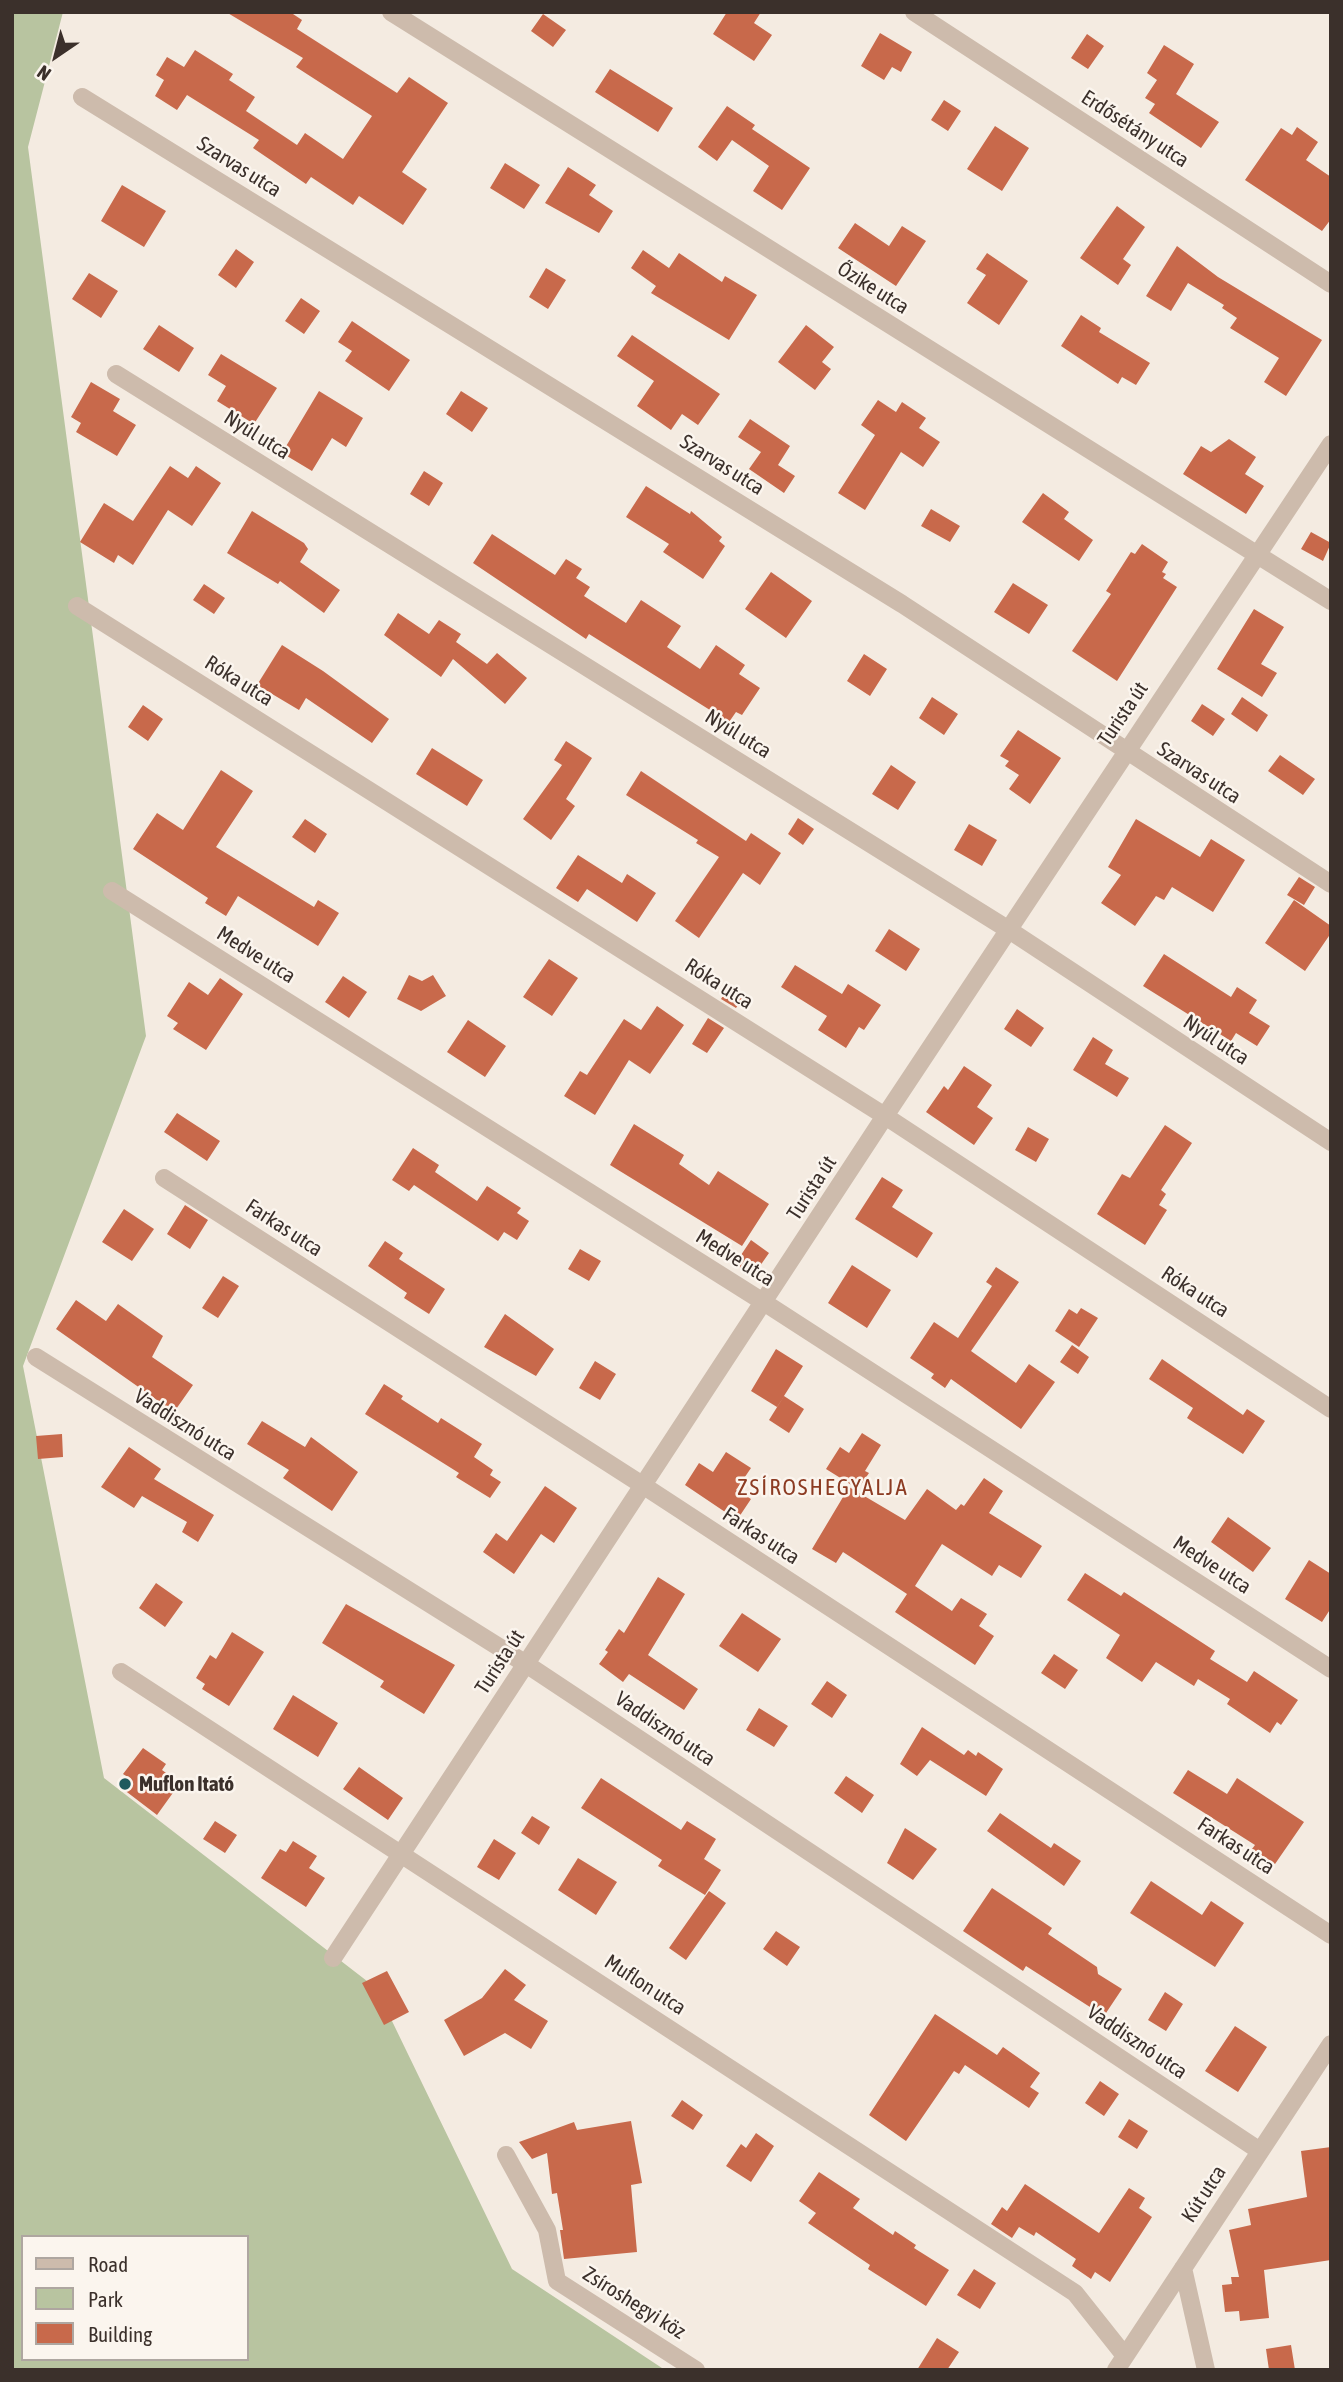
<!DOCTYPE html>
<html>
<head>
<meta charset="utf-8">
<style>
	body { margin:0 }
	#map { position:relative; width:1343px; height:2382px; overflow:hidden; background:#f4ebe1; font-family:"Asap Condensed",sans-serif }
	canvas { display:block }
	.frame { position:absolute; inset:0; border:14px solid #3b302b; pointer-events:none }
	.legend { position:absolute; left:21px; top:2235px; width:228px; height:126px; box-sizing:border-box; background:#fbf5ee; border:2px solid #aea6a0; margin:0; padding:9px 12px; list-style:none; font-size:21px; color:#3b302b }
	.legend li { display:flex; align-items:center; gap:14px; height:35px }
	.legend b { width:35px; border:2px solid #aea6a0 }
	.north { position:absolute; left:21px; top:21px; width:70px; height:70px; -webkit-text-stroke:5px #fbf5ee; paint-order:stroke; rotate:215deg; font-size:19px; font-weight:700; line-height:28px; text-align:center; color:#3b302b }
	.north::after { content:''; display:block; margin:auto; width:24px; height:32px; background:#3b302b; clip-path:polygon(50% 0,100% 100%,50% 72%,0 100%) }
</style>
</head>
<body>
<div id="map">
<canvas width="1343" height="2382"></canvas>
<div class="frame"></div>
<ul class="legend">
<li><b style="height:9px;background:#cdbbac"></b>Road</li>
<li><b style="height:19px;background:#b8c4a0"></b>Park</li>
<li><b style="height:19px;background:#c8694b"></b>Building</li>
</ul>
<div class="north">N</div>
</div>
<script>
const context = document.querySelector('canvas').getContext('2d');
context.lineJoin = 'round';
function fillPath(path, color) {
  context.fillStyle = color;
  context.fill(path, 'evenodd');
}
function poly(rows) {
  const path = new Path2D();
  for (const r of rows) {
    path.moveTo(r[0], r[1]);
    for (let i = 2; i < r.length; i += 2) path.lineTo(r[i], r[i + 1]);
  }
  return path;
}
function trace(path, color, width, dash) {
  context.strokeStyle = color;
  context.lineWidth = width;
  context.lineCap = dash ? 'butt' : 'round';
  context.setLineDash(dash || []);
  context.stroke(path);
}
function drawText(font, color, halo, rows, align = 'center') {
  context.font = font + ' "Asap Condensed",sans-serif';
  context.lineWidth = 5;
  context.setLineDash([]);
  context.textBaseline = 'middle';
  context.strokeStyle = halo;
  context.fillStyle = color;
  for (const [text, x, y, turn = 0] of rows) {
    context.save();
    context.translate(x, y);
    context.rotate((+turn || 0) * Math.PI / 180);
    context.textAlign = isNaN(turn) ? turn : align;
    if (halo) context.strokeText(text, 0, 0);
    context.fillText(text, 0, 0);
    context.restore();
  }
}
fillPath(poly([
	[12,12,63,12,28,147,146,1036,23,1366,104,1778,376,1988,512,2269,665,2370,12,2370],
	[23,2237,247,2237,247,2359,23,2359]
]), '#b8c4a0');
fillPath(poly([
	[226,12,290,12,302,20,297,29,397,93,409,77,448,103,402,172,427,189,403,225,359,196,353,205,311,177,306,184,253,148,259,140,187,95,177,110,155,96,164,80,156,75,167,57,184,67,195,50,233,74,229,80,255,97,246,111,297,145,305,133,343,159,372,116,296,67,303,58],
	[727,12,761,12,754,23,772,35,754,61,713,34],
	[543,14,566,30,553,47,531,31],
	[880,33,912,52,901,72,892,67,884,80,861,66],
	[1087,34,1104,46,1088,69,1071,58],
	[1164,45,1194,64,1176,94,1219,122,1201,148,1149,113,1155,104,1145,98,1157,80,1147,73],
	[610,69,673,108,658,132,595,92],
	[944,100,961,111,948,131,931,120],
	[727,106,755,125,752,129,810,168,782,210,753,191,769,166,732,140,717,161,698,147],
	[995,126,1029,148,1002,191,967,169],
	[1297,127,1318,142,1306,160,1331,177,1331,219,1322,231,1245,180,1281,128,1292,135],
	[505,163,540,185,524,209,490,188],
	[568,167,596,185,589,195,613,211,599,233,545,203],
	[122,185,166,211,144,247,101,221],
	[1117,206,1145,227,1123,259,1131,265,1118,285,1080,258],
	[855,223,889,246,902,226,926,241,896,286,838,248],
	[1177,246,1218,277,1322,340,1286,396,1264,382,1279,358,1230,328,1237,318,1222,308,1224,305,1188,283,1171,311,1146,296],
	[236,249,254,262,236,288,218,275],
	[643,250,669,268,679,253,722,282,725,276,757,295,729,340,651,293,656,286,631,268],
	[987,253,1028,281,999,325,967,303,986,275,976,269],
	[546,268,566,280,548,309,529,297],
	[89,273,118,291,101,318,72,299],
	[301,298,320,311,304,334,285,321],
	[1081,315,1101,328,1099,332,1150,363,1136,385,1122,377,1118,384,1061,346],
	[352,321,410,360,389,391,345,361,352,351,338,342],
	[159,325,194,348,179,372,143,349],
	[806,325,834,347,822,362,831,369,815,390,778,362],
	[632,335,720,394,698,425,682,414,671,430,637,406,654,381,617,356],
	[221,354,277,388,254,424,217,401,226,386,208,375],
	[91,382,120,399,113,411,136,425,117,456,76,432,81,423,71,417],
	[319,391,363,418,346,447,332,438,312,471,282,453],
	[461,391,488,408,472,432,446,414],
	[878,400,896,412,902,402,926,418,919,428,940,442,923,467,901,452,865,510,838,493,875,435,861,425],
	[750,419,790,446,778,465,795,476,784,493,749,469,761,452,738,437],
	[1229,439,1256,457,1245,474,1264,486,1246,514,1183,474,1201,446,1211,452],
	[170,466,188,478,196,466,221,483,192,526,168,510,133,565,118,555,114,563,80,542,104,503,133,521],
	[424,471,443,483,429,506,410,494],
	[646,486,690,514,691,511,722,537,719,541,725,546,703,579,663,552,669,544,626,517],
	[1043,493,1069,512,1064,519,1093,540,1079,561,1022,522],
	[931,509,960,526,950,542,921,526],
	[252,511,304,543,308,549,300,562,340,590,324,613,280,581,278,584,227,553],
	[1311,532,1331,543,1323,561,1301,549],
	[492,534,555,575,566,559,582,569,576,578,590,587,584,596,626,623,641,600,681,626,667,647,700,669,716,645,745,665,739,674,760,688,742,715,736,712,729,722,589,634,586,639,473,563],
	[1142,544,1168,562,1162,572,1166,574,1163,578,1177,587,1117,681,1072,651,1111,594,1106,591,1131,552,1135,554],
	[771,572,812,601,786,638,745,609],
	[1013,583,1048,605,1029,634,994,612],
	[204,584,225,598,214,614,193,600],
	[1254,609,1284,627,1261,664,1277,673,1262,697,1217,669],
	[398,613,429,634,439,620,461,634,456,642,487,664,497,653,527,678,505,704,453,659,441,677,384,635],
	[282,645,323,671,389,719,372,743,306,698,299,710,257,685],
	[864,654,887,669,870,696,847,681],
	[932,697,958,714,944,735,919,718],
	[1242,697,1268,715,1257,732,1231,714],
	[1202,704,1225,719,1213,736,1191,721],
	[143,705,163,719,148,741,128,727],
	[1018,730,1061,758,1030,804,1009,789,1019,775,1005,766,1009,761,1000,756],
	[566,741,592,758,566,799,575,806,551,840,523,819,562,765,554,760],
	[432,748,483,780,467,806,416,774],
	[1280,755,1315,779,1303,795,1268,771],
	[891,765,916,782,898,810,872,794],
	[221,770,253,791,216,847,314,907,318,900,339,913,318,946,238,896,226,916,205,903,208,898,133,849,157,813,183,830],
	[641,771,746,841,751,833,781,853,760,885,743,873,699,938,675,921,719,857,696,843,698,840,626,795],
	[798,818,814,829,803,845,788,834],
	[305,819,327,834,315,853,292,837],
	[1136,819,1200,857,1211,839,1245,860,1213,912,1172,887,1164,900,1156,896,1135,926,1101,903,1121,875,1108,867],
	[969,824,997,840,982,866,954,850],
	[578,855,622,883,627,874,656,893,637,922,587,889,578,902,556,888],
	[1299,877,1315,887,1304,905,1287,895],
	[1294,900,1331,926,1331,933,1305,971,1265,943],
	[889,929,920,949,906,971,875,951],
	[1164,954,1231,997,1237,987,1257,1000,1249,1013,1270,1026,1257,1046,1236,1033,1231,1041,1143,986],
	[549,959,578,978,552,1016,523,997],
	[795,965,842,994,848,984,881,1005,864,1030,859,1027,846,1048,818,1030,827,1016,781,987],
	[409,975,422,981,433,975,446,996,421,1011,397,999],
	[343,976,367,992,349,1018,325,1002],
	[220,978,243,994,206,1050,173,1029,178,1023,167,1016,189,982,208,995],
	[727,989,742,999,736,1008,721,999],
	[657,1006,684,1025,650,1074,629,1060,595,1115,564,1096,580,1071,587,1075,624,1019,641,1030],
	[1017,1009,1044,1028,1031,1047,1004,1029],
	[708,1018,724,1028,707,1053,692,1044],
	[468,1020,506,1046,485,1077,447,1052],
	[1093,1037,1113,1050,1105,1064,1129,1078,1117,1097,1073,1070],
	[964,1066,992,1085,977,1107,993,1118,974,1145,926,1112,944,1086,948,1090],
	[177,1113,220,1141,207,1161,164,1132],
	[634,1124,684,1155,679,1164,709,1185,718,1171,769,1204,742,1246,610,1165],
	[1165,1125,1192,1143,1161,1190,1166,1194,1159,1205,1167,1210,1145,1245,1097,1214,1122,1174,1130,1178],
	[1028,1127,1049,1139,1036,1162,1015,1150],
	[413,1148,439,1165,435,1172,477,1201,487,1186,521,1208,517,1213,529,1221,517,1240,504,1232,498,1241,414,1185,409,1191,392,1180],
	[882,1177,903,1190,892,1207,933,1233,917,1258,855,1219],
	[185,1205,208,1220,190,1249,167,1234],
	[124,1209,154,1229,132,1261,102,1242],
	[751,1240,769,1253,753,1276,735,1264],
	[385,1241,403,1253,399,1259,445,1289,429,1314,404,1298,407,1293,368,1266],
	[580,1249,601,1261,589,1281,568,1269],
	[852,1265,891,1290,867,1328,828,1303],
	[996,1267,1019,1282,971,1351,1016,1383,1029,1364,1055,1382,1021,1429,951,1379,945,1388,931,1378,934,1374,910,1358,934,1322,958,1338,992,1286,986,1282],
	[223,1276,239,1286,218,1318,202,1308],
	[76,1300,106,1321,118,1304,163,1336,152,1357,193,1385,174,1412,56,1329],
	[1081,1308,1098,1318,1079,1347,1055,1331,1069,1309,1077,1314],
	[505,1314,554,1349,536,1376,484,1347],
	[1072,1345,1089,1357,1078,1374,1060,1362],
	[776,1349,803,1366,777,1407,751,1391],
	[1162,1359,1243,1415,1247,1409,1265,1421,1243,1454,1187,1418,1193,1408,1149,1379],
	[595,1361,616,1374,600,1400,579,1388],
	[384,1384,403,1396,401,1399,438,1423,441,1418,482,1444,474,1457,493,1470,490,1475,501,1482,490,1498,456,1477,459,1473,365,1414],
	[784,1396,804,1409,789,1433,769,1420],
	[262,1421,305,1447,311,1437,358,1472,332,1511,283,1478,289,1470,247,1444],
	[862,1433,881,1445,865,1471,869,1473,858,1489,826,1469,840,1447,849,1453],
	[62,1434,63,1457,38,1459,36,1436],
	[129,1447,161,1469,154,1479,214,1515,198,1542,182,1532,187,1522,142,1496,134,1508,101,1487],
	[726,1452,751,1468,736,1490,751,1499,737,1520,685,1485,699,1463,713,1472],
	[984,1478,1003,1491,989,1513,1042,1546,1021,1578,999,1565,992,1576,942,1544,915,1586,952,1611,961,1598,987,1614,979,1626,994,1636,975,1665,895,1612,907,1594,843,1552,836,1563,812,1549,849,1487,905,1520,927,1489,956,1510,961,1504,964,1506],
	[545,1486,577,1508,554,1543,541,1534,514,1574,483,1552,496,1533,507,1541],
	[1228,1517,1271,1548,1253,1572,1211,1542],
	[1309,1560,1331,1574,1331,1608,1322,1622,1285,1599],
	[1085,1573,1121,1596,1124,1592,1215,1651,1210,1659,1247,1682,1254,1671,1298,1700,1281,1725,1277,1722,1270,1733,1227,1704,1230,1699,1198,1679,1194,1686,1156,1662,1142,1682,1106,1658,1120,1635,1067,1600],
	[658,1577,685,1594,648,1655,698,1689,684,1710,629,1674,623,1682,599,1664,608,1652,605,1650,619,1629,624,1633],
	[156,1583,183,1602,165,1627,139,1608],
	[346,1604,455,1665,424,1714,380,1687,384,1681,322,1643],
	[742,1613,781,1639,758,1672,719,1646],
	[232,1632,264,1652,229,1706,202,1689,205,1684,196,1678,210,1655,216,1659],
	[1054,1654,1078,1670,1065,1689,1041,1673],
	[827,1681,847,1695,832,1718,811,1704],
	[293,1695,338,1723,318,1757,273,1729],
	[759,1708,788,1726,774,1747,746,1730],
	[922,1727,964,1755,968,1750,976,1756,978,1752,1003,1769,986,1796,930,1760,917,1776,900,1764],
	[143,1748,166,1764,162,1770,180,1783,157,1815,119,1786,126,1776,123,1774],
	[359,1767,403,1798,388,1820,343,1789],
	[1188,1770,1227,1794,1237,1778,1304,1822,1275,1864,1252,1849,1255,1845,1173,1793],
	[846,1776,874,1795,862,1813,834,1793],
	[601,1778,681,1830,687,1821,716,1839,704,1859,721,1870,705,1895,658,1866,662,1860,581,1808],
	[1000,1813,1051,1848,1054,1843,1081,1861,1064,1886,987,1831],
	[532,1816,550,1827,539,1845,521,1833],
	[215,1821,237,1835,225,1853,203,1839],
	[905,1828,937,1849,913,1880,887,1863],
	[494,1839,516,1853,499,1880,477,1867],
	[293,1841,317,1856,309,1868,325,1878,306,1907,261,1878,280,1849,286,1852],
	[578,1858,617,1882,596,1915,558,1890],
	[1151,1881,1202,1915,1211,1901,1244,1923,1215,1967,1130,1913],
	[992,1888,1052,1928,1048,1934,1097,1967,1098,1974,1122,1989,1104,2016,1026,1966,1023,1971,963,1931],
	[709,1891,726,1903,686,1960,669,1948],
	[776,1931,800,1947,787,1966,763,1949],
	[505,1969,526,1985,514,2000,548,2021,531,2049,505,2033,464,2056,444,2020,482,1998],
	[387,1971,409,2012,384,2025,362,1983],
	[1165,1992,1183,2004,1166,2031,1148,2020],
	[935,2014,997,2055,1003,2047,1040,2073,1030,2087,1039,2093,1029,2108,965,2065,959,2074,954,2071,906,2141,869,2115],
	[1235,2026,1267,2047,1238,2092,1205,2071],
	[1100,2081,1119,2094,1104,2116,1085,2103],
	[682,2100,703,2115,693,2130,671,2116],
	[1129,2119,1148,2131,1137,2149,1118,2137],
	[631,2121,642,2183,631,2185,637,2252,564,2259,560,2230,563,2230,557,2193,552,2194,547,2153,532,2159,519,2142,574,2122,577,2130],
	[756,2133,774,2146,751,2182,726,2166,741,2144,746,2148],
	[1331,2147,1331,2260,1264,2270,1269,2318,1240,2321,1239,2311,1225,2312,1222,2285,1232,2284,1231,2277,1239,2277,1229,2230,1251,2225,1248,2209,1307,2197,1301,2151],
	[819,2172,860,2199,853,2208,893,2235,895,2231,916,2245,914,2248,949,2270,926,2306,868,2269,870,2265,808,2223,816,2213,799,2201],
	[1025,2184,1099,2233,1129,2188,1145,2198,1139,2208,1152,2217,1110,2282,1095,2272,1091,2279,1072,2266,1076,2259,1036,2232,1034,2236,1019,2227,1012,2238,991,2224,1002,2207,1007,2211],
	[974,2269,996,2283,980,2309,957,2295],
	[937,2338,959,2352,947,2370,917,2370],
	[1291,2345,1295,2370,1269,2370,1266,2349]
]), '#c8694b');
trace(poly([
	[391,12,1331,601],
	[914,12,1331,284],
	[82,97,902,604,1331,884],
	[116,374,1009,930,1331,1142],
	[77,606,885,1116,1331,1409],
	[112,891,765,1303,1331,1669],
	[164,1178,644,1486,1331,1935],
	[36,1357,526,1664,1260,2151],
	[121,1672,1075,2293,1125,2356],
	[333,1958,885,1116,1331,444],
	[506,2155,547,2230,557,2281,696,2370],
	[1183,2268,1206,2370],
	[1116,2370,1331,2044]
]), '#cdbbac', 18);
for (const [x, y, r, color] of [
	[125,1784,7,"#1f5a5e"]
]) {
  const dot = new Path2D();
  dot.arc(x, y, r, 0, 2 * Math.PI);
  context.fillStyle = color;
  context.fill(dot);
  trace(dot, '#fbf5ee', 2.5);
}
drawText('21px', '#3b302b', '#fbf5ee', [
	["Erdősétány utca",1135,129,33],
	["Szarvas utca",239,167,32],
	["Őzike utca",873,288,32],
	["Nyúl utca",257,435,32],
	["Szarvas utca",722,465,32],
	["Róka utca",239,681,32],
	["Turista út",1123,714,-56],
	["Nyúl utca",738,734,32],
	["Szarvas utca",1199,773,33],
	["Medve utca",256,955,32],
	["Róka utca",719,984,32],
	["Nyúl utca",1216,1040,33],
	["Turista út",812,1188,-57],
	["Farkas utca",284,1228,33],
	["Medve utca",735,1258,32],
	["Róka utca",1195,1292,33],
	["Vaddisznó utca",185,1425,32],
	["Farkas utca",761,1536,33],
	["Medve utca",1212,1565,33],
	["Turista út",500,1662,-57],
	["Vaddisznó utca",665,1729,34],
	["Farkas utca",1236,1846,33],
	["Muflon utca",645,1985,33],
	["Vaddisznó utca",1137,2042,34],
	["Kút utca",1204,2194,-57],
	["Zsíroshegyi köz",634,2303,32]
]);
drawText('bold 21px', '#3b302b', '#fbf5ee', [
	["Muflon Itató",139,1784]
], 'left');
context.letterSpacing = '2px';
drawText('23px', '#8c3b22', '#fbf5ee', [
	["ZSÍROSHEGYALJA",823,1488]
]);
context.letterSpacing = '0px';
</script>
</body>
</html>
